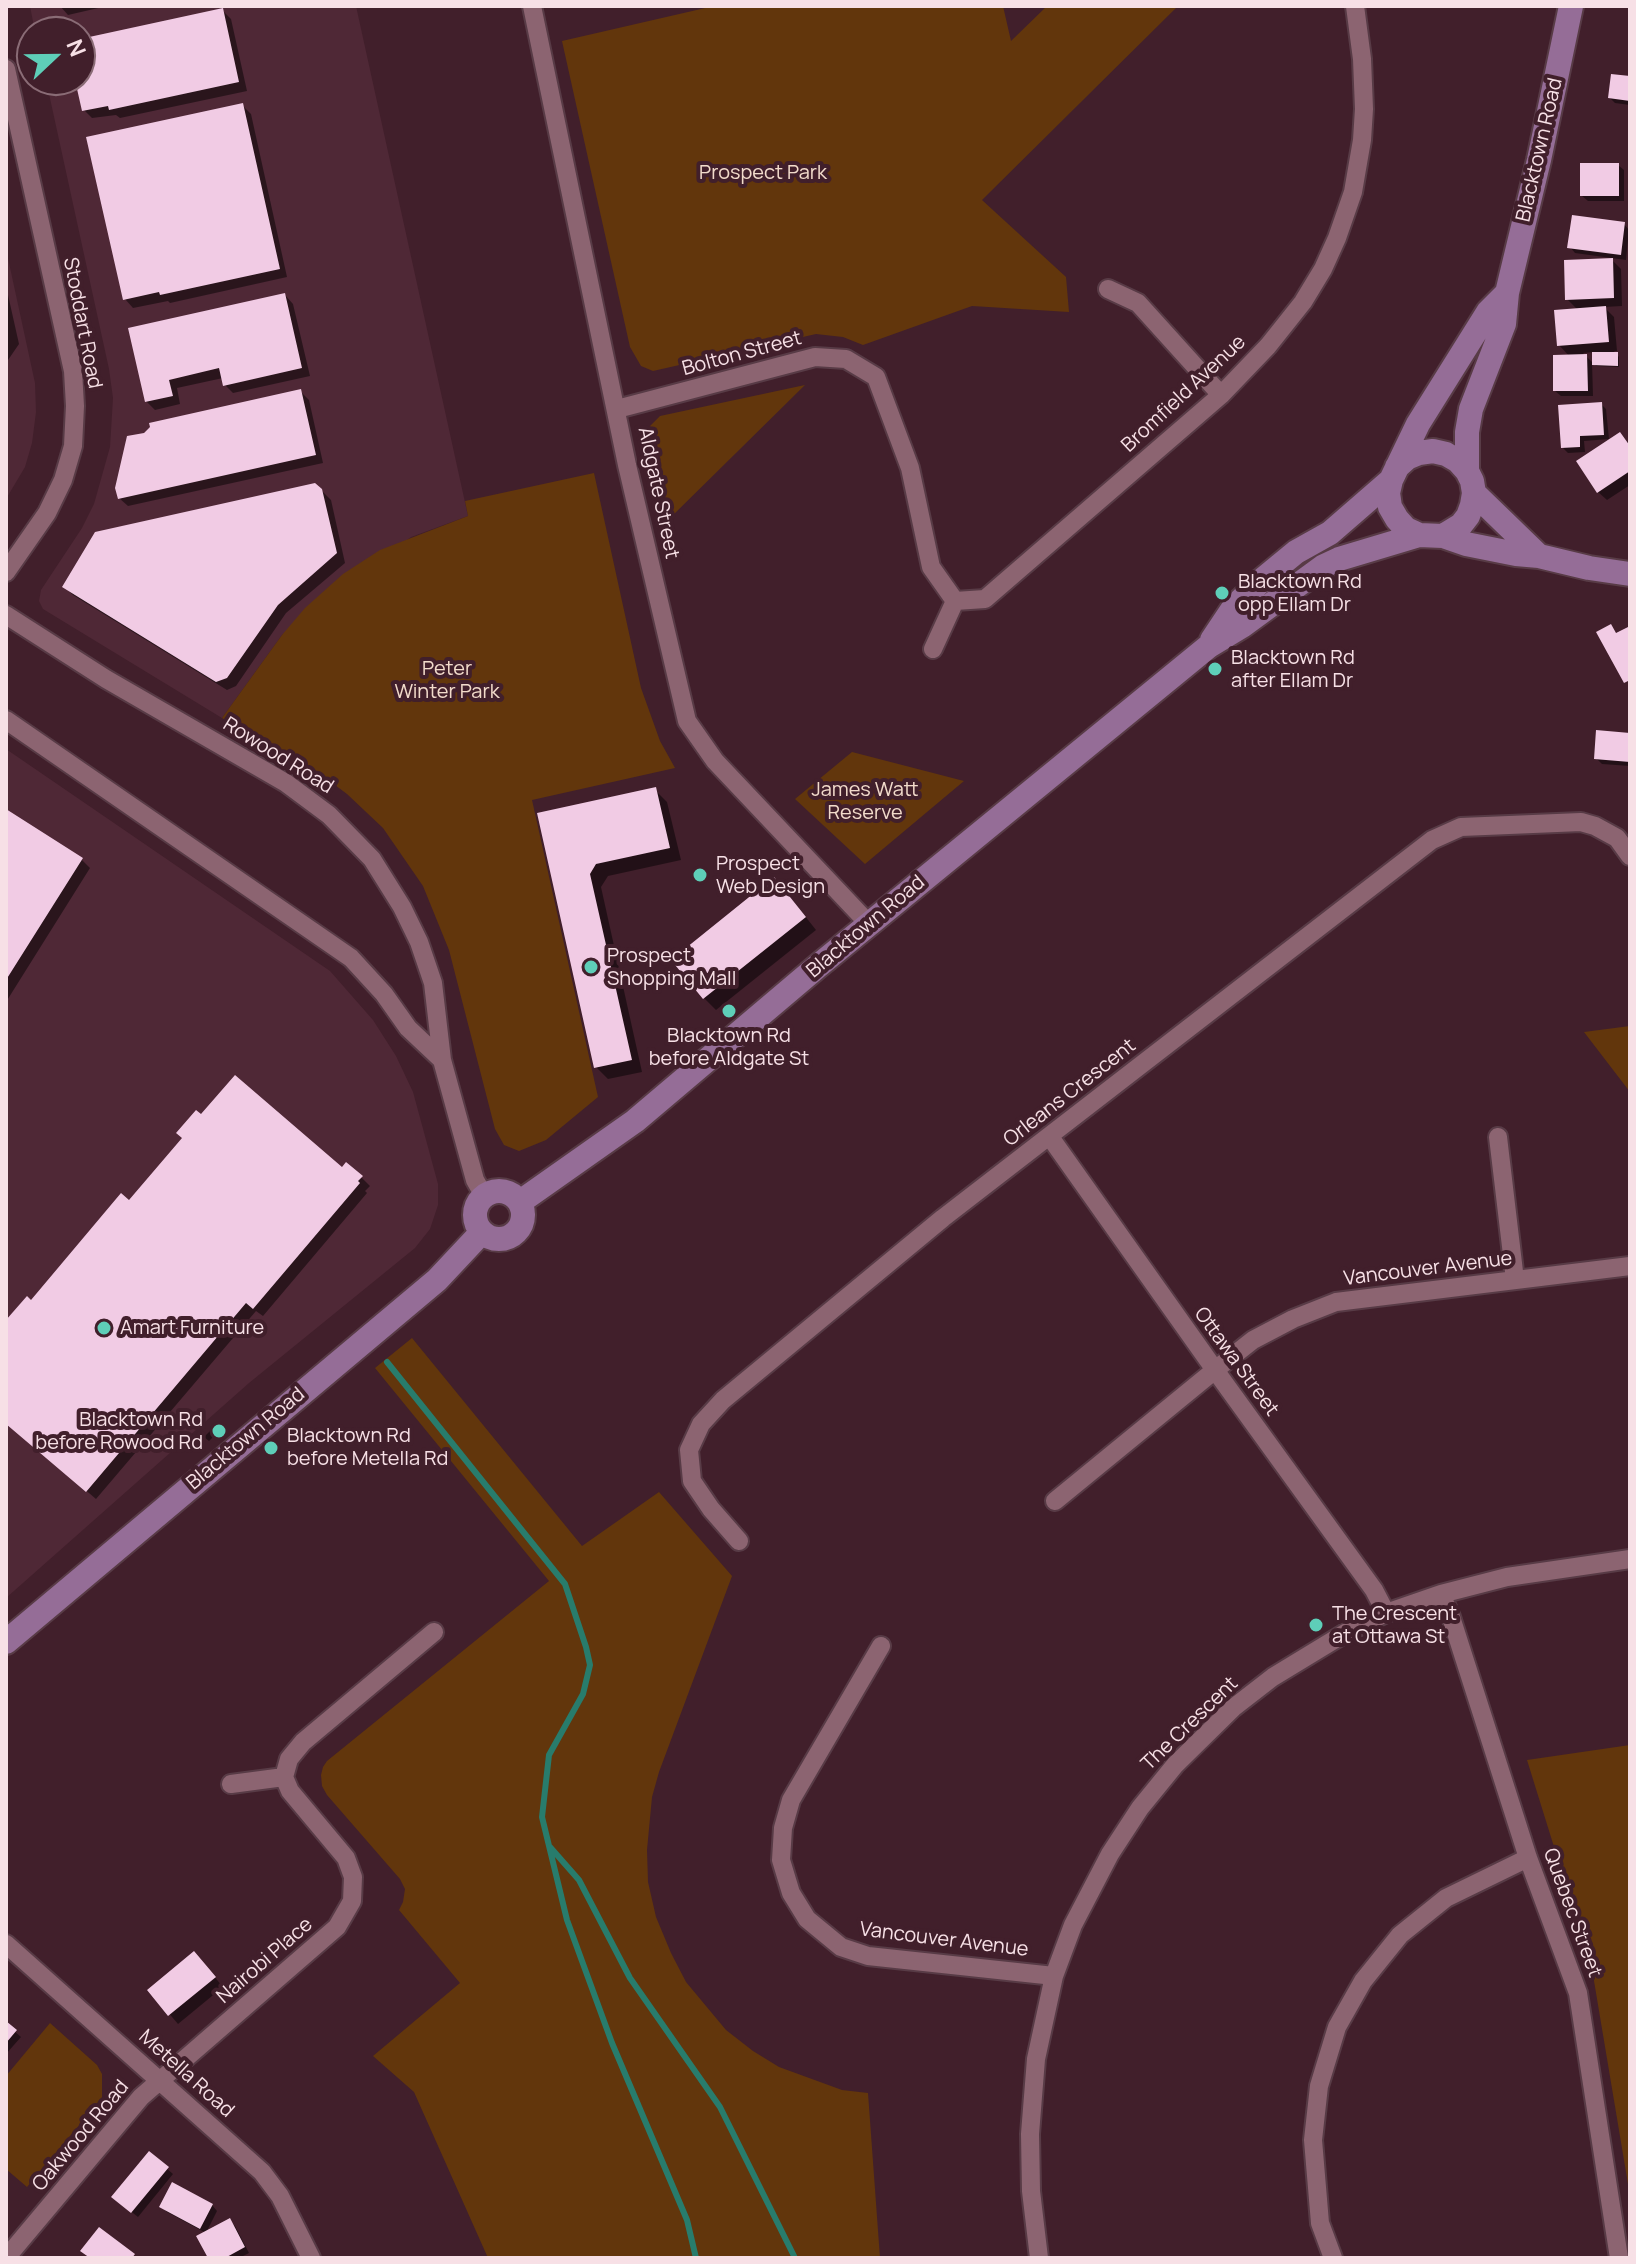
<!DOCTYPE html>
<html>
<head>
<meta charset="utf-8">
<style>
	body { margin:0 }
	#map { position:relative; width:1636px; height:2264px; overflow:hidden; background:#411f2b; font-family:Manrope,sans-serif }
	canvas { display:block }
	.frame { position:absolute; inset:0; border:8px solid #f7e0e6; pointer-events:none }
	.north { position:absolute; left:16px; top:16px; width:80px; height:80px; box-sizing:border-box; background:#411f2b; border:2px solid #8a6c76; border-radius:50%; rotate:68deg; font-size:22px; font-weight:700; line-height:32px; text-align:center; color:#f7e0e6 }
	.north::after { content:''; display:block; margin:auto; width:28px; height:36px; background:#5eceb8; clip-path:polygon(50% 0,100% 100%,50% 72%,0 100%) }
</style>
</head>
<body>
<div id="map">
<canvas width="1636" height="2264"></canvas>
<div class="frame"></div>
<div class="north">N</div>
</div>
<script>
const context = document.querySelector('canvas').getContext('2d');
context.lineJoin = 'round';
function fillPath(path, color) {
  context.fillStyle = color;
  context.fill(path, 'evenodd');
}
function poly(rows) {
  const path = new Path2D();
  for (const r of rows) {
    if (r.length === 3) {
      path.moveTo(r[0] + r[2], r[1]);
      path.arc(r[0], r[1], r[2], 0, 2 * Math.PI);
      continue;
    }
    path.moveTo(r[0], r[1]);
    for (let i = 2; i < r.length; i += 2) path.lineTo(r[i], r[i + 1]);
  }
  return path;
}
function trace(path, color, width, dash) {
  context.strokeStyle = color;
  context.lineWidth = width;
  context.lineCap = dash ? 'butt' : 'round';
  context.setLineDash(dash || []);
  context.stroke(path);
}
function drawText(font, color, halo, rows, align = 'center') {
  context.font = font + ' Manrope,sans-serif';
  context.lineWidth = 8;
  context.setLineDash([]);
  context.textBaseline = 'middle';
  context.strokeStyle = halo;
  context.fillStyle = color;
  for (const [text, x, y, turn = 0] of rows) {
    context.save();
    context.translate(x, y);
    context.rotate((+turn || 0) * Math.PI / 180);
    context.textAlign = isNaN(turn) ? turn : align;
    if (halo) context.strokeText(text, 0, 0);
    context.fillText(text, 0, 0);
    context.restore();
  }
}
fillPath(poly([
	[30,6,356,6,468,516,411,537,282,635,222,718,43,609,39,601,41,590,82,528,94,504,110,447,113,398,109,369,46,80,80,80,80,32,35,32],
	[6,249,35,383,36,412,32,443,25,467,6,499],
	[6,749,330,971,373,1020,396,1056,413,1092,438,1184,438,1205,430,1229,415,1248,249,1383,6,1598]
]), '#4f2836');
fillPath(poly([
	[714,6,1003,6,1011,41,1047,6,1178,6,982,200,1066,277,1069,312,972,306,863,345,843,337,816,334,653,371,641,366,630,347,562,41],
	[805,385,667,521,646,430,660,416],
	[594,473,641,688,660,741,675,768,532,800,598,1097,546,1140,519,1151,504,1145,495,1129,449,950,423,886,383,828,347,794,315,770,222,718,282,635,305,608,343,574,380,550,468,516,465,501],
	[852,752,964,781,865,864,795,799],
	[1630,1026,1630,1092,1584,1032],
	[412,1338,582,1546,659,1492,732,1576,659,1772,652,1797,647,1850,648,1882,656,1917,671,1953,686,1982,726,2030,753,2051,779,2067,842,2090,868,2093,880,2258,488,2258,414,2092,373,2056,460,1983,399,1910,403,1902,405,1889,400,1879,327,1795,322,1786,321,1775,323,1767,327,1761,549,1581,375,1368],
	[1630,1745,1630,2196,1592,1969,1527,1760],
	[50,2023,97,2065,102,2074,102,2098,27,2187,6,2169,6,2076]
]), '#62360c');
fillPath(poly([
	[60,6,107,6,68,15],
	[222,10,231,19,247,91,120,118,116,115,92,118,84,110,77,80,80,80,80,41],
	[1630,78,1630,105,1615,103,1610,98],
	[242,105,251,114,287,277,170,303,168,301,133,308,125,299],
	[1618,165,1624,170,1624,201,1588,201,1582,196],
	[1624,224,1629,230,1626,260,1575,253,1570,247],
	[1612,260,1621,269,1622,306,1604,307,1614,317,1617,351,1614,351,1619,357,1619,367,1596,366,1592,362,1593,396,1561,396,1555,391,1570,357,1559,345,1578,310,1567,299],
	[1594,352,1594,364,1583,353],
	[6,286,19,344,6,363],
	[285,295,293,304,310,376,233,393,225,385,223,378,177,388,180,404,155,410,146,401,130,329],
	[300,391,309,400,323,463,128,506,119,498],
	[1601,404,1606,409,1609,439,1584,441,1585,452,1568,453,1563,448],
	[1620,434,1630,445,1630,485,1607,500,1598,492],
	[321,490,331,500,345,563,286,613,236,686,227,690,73,595,64,586],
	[1630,735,1630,766,1602,764,1596,758],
	[655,790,667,802,681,860,608,876,601,887,642,1072,608,1079,596,1067,539,815],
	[6,812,81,859,90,868,6,1002],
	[786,892,816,930,716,1010,704,998],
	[342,1170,361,1177,370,1186,365,1191,367,1193,263,1316,256,1311,96,1499,6,1422,6,1323,31,1302,129,1203],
	[210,1431,214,1436,209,1441,204,1437],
	[202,1962,223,1987,178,2024,149,1990],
	[6,2024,21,2037,6,2054],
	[149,2153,173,2174,138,2217,119,2202],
	[212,2205,217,2211,206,2233,167,2212,162,2207],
	[229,2220,235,2226,249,2253,239,2258,210,2258]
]), '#0007');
trace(poly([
	[387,1362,565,1584,586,1647,590,1665,583,1694,549,1755,542,1817,567,1920,612,2043,687,2220,696,2258],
	[550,1847,579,1880,630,1978,720,2107,795,2258]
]), '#287c6c', 6);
fillPath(poly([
	[223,8,239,82,109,110,108,106,82,111,75,80,80,80,80,39],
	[1611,74,1630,76,1630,101,1608,98],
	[243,103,280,269,160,295,159,292,123,300,86,137],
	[1580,163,1619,163,1619,196,1580,196],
	[1572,215,1625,222,1621,255,1567,248],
	[1613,258,1614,298,1565,300,1564,260],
	[285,293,302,368,223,386,219,368,169,380,173,396,145,402,128,328],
	[1606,306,1609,342,1557,346,1554,310],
	[1592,352,1618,352,1618,366,1592,365],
	[1587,354,1588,391,1553,391,1553,355],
	[301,389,316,455,118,499,115,488,127,436,144,433,150,427,149,423],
	[1602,402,1604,435,1580,436,1580,447,1561,448,1558,405],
	[1620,432,1630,446,1630,471,1597,493,1576,461],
	[315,483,322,489,337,553,278,605,227,678,216,682,62,587,95,532],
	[1611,624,1616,633,1630,626,1630,680,1624,683,1596,632],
	[1596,730,1630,733,1630,762,1594,759],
	[656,787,670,848,596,864,590,874,632,1060,594,1068,537,813],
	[6,809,83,858,6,980],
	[774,877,806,917,703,999,671,960],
	[235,1075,342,1167,346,1162,363,1176,358,1181,360,1183,253,1309,246,1303,86,1492,6,1424,6,1320,27,1296,31,1300,121,1193,129,1200,182,1138,176,1133,196,1110,201,1114],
	[194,1951,216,1977,168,2016,147,1990],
	[6,2021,17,2030,6,2043],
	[149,2151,169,2167,131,2213,111,2197],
	[172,2182,213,2204,200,2229,159,2207],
	[230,2218,245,2247,225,2258,208,2258,196,2236],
	[99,2227,135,2254,132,2258,90,2258,80,2251]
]), '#f1cbe4');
const street = poly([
	[532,6,627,465,687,721,715,761,869,924],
	[6,69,73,371,75,406,73,446,63,480,47,513,6,572],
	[1108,289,1138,303,1221,395],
	[617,409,815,357,846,359,876,377,910,468,931,567,955,601],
	[955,601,985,599,1221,395,1268,346,1303,302,1323,269,1337,238,1353,192,1362,140,1364,109,1362,59,1355,6],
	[6,615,106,679,286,783,329,815,372,859,402,907,419,942,433,983,442,1060,475,1180,484,1196],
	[933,649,955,601],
	[6,720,351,958,384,994,408,1028,442,1060],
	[1050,1137,1215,1370,1374,1590,1386,1613],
	[1498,1137,1515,1280],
	[1055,1501,1215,1370,1253,1340,1293,1319,1336,1302,1630,1266],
	[739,1541,711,1509,692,1481,689,1450,701,1424,723,1400,943,1218,1432,840,1461,827,1581,822,1595,826,1617,838,1630,856],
	[1441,1594,1451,1617,1528,1858,1578,1993,1619,2258],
	[881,1646,791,1800,783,1828,781,1860,791,1893,807,1919,841,1947,868,1956,1054,1976],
	[231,1784,284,1777],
	[6,1944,262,2172,280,2196,311,2258],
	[6,2258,141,2097,337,1927,352,1901,353,1877,346,1858,290,1791,284,1777,289,1759,303,1742,434,1632],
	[1039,2258,1031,2191,1030,2134,1036,2059,1054,1976,1073,1925,1110,1854,1140,1808,1175,1765,1233,1708,1273,1677,1347,1632,1386,1613,1441,1594,1507,1577,1630,1559],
	[1333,2258,1320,2223,1313,2140,1319,2086,1337,2027,1363,1981,1400,1935,1446,1898,1528,1858]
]);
const secondary = poly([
	[1397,467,1407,458,1419,453,1433,451,1446,454,1458,461,1467,471,1472,481,1474,493,1472,505,1468,516,1461,525,1443,536,1419,535,1406,529,1397,519,1390,507,1388,493,1391,480,1418,424,1488,312,1507,293],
	[1467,471,1467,432,1471,409,1504,324,1507,293,1539,160,1571,6],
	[1474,493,1539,556],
	[1443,536,1466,544,1516,554,1539,556,1589,568,1630,574],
	[1212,640,1234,607,1262,580,1296,552,1330,533,1391,480],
	[499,1215,24],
	[520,1202,635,1121,818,966,1209,646,1242,626,1324,566,1339,559,1419,535],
	[6,1642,437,1280,482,1232]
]);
trace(street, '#583b46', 22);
trace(secondary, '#583b46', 28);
trace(street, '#8c6471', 18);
trace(secondary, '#956d97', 24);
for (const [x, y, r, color] of [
	[1222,593,8,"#5eceb8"],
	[1215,669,8,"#5eceb8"],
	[700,875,8,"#5eceb8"],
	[591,967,8,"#5eceb8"],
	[729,1011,8,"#5eceb8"],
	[104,1328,8,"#5eceb8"],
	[219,1431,8,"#5eceb8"],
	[271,1448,8,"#5eceb8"],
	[1316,1625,8,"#5eceb8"]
]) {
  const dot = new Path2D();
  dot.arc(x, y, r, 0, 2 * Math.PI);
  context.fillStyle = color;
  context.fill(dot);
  trace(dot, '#411f2b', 3);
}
drawText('20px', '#f7e0e6', '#411f2b', [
	["Blacktown Road",1540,150,-77],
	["Stoddart Road",82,323,79],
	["Bolton Street",742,354,-15],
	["Bromfield Avenue",1184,394,-43],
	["Aldgate Street",658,493,78],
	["Rowood Road",278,756,32],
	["Blacktown Road",866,927,-40],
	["Orleans Crescent",1070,1093,-38],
	["Vancouver Avenue",1428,1269,-7],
	["Ottawa Street",1236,1362,54],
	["Blacktown Road",246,1439,-40],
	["The Crescent",1190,1724,-44],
	["Quebec Street",1572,1913,70],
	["Vancouver Avenue",944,1940,7],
	["Nairobi Place",265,1961,-41],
	["Metella Road",186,2074,42],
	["Oakwood Road",81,2136,-50]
]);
drawText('20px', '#f2dbcb', '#411f2b', [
	["Prospect Park",763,173],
	["Peter",447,669],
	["Winter Park",447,692],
	["James Watt",865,790],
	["Reserve",865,813]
]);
drawText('20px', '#f7e0e6', '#411f2b', [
	["Blacktown Rd",1238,582],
	["opp Ellam Dr",1238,605],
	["Blacktown Rd",1231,658],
	["after Ellam Dr",1231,681],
	["Prospect",716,864],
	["Web Design",716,887],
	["Prospect",607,956],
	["Shopping Mall",607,979],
	["Blacktown Rd",729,1036,"center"],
	["before Aldgate St",729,1059,"center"],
	["Amart Furniture",120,1328],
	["Blacktown Rd",203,1420,"right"],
	["before Rowood Rd",203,1443,"right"],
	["Blacktown Rd",287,1436],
	["before Metella Rd",287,1459],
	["The Crescent",1332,1614],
	["at Ottawa St",1332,1637]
], 'left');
</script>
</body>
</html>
